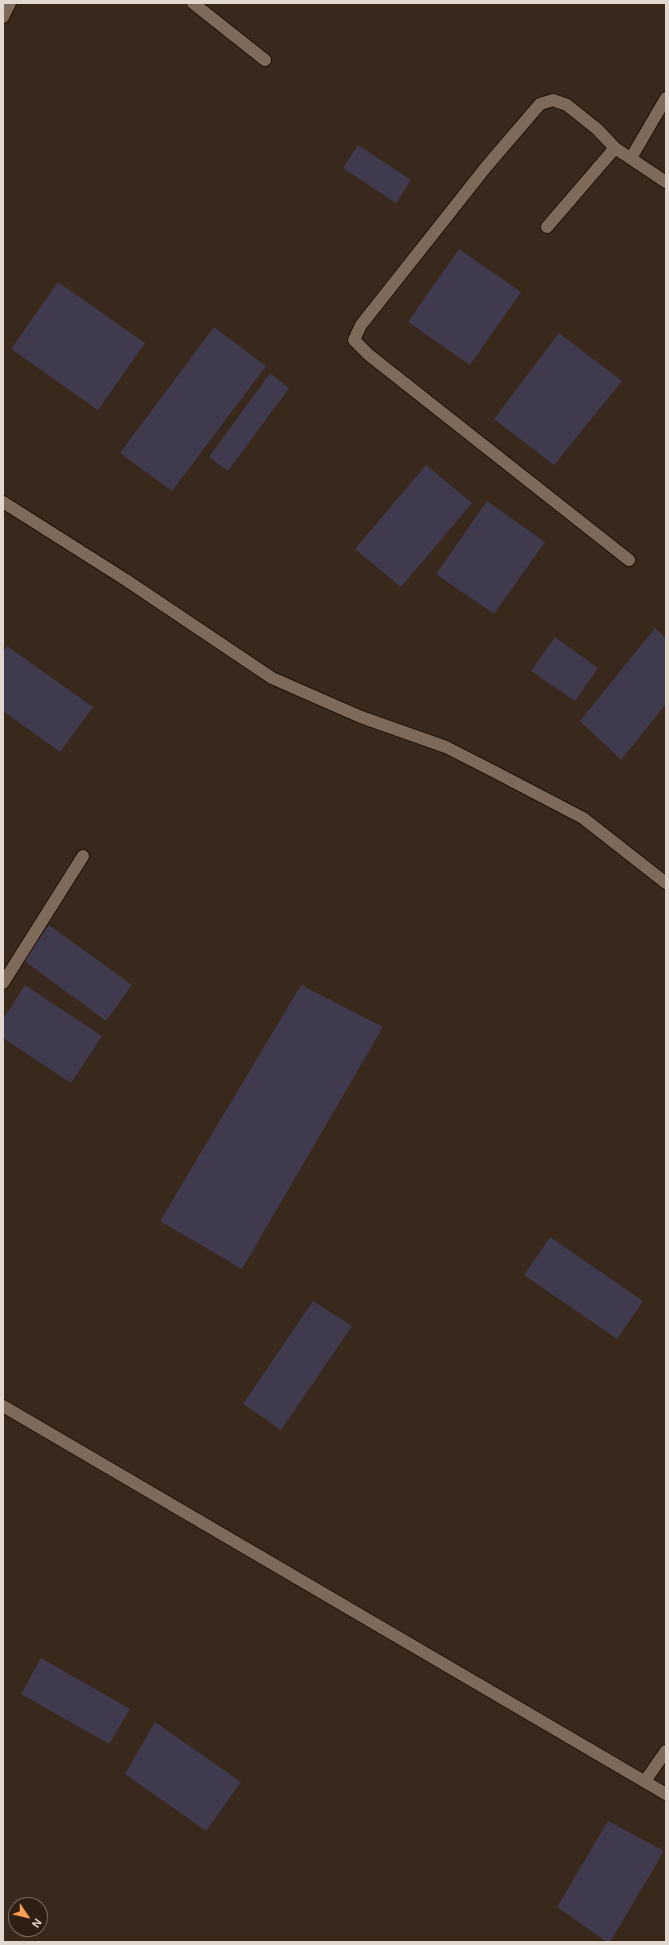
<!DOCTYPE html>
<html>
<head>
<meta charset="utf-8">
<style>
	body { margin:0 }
	#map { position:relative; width:669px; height:1945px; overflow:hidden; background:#39291c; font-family:Helvetica,sans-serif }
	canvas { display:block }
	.frame { position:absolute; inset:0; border:4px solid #e3d8d0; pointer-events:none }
	.north { position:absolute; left:8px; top:1897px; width:40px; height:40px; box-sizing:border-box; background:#2f1f12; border:1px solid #77695e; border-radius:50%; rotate:125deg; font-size:11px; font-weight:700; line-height:16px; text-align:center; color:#e3d8d0 }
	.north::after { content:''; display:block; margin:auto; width:14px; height:18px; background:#fa9f4f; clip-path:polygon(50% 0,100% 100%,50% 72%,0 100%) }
</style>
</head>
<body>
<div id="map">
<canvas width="669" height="1945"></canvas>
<div class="frame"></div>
<div class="north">N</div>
</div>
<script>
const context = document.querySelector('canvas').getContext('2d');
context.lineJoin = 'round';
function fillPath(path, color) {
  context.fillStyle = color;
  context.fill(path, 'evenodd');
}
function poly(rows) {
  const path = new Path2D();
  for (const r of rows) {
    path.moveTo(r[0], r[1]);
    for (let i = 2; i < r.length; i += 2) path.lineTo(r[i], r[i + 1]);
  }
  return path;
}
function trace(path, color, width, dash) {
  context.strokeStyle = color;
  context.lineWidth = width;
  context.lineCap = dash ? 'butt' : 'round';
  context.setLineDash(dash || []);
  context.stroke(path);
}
fillPath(poly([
	[358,145,411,180,396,203,343,168],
	[459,249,521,292,470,365,408,322],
	[58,282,145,343,98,410,11,349],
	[214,327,266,366,172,491,120,453],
	[559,333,622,381,554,465,494,419],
	[270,373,289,388,228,471,209,457],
	[426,465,472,503,401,587,355,549],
	[487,501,545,542,494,614,436,574],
	[655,628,666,638,666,704,621,760,580,721],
	[555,637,598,668,575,701,531,671],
	[7,646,93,707,60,752,3,711,3,652],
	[49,925,132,985,106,1021,23,960],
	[25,985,102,1036,71,1083,3,1038,3,1019],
	[301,985,383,1027,242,1269,160,1221],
	[550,1237,643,1301,617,1339,524,1275],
	[313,1301,352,1326,281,1430,243,1404],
	[41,1658,130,1709,109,1744,21,1694],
	[155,1722,241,1782,206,1831,125,1774],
	[608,1821,664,1851,610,1942,607,1942,557,1907]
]), '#3f3a4d');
const minor = poly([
	[193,3,265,60],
	[3,17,10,3],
	[631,158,666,98],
	[547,227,615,148],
	[3,502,126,580,272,678,361,717,446,747,495,772,583,818,666,883],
	[629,560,369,355,354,340,361,325,486,167,540,104,553,100,567,105,597,129,615,148,666,182],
	[3,983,83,856],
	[3,1406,666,1794],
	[645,1781,666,1751]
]);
trace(minor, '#201105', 14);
trace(minor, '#7d6a5b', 12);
</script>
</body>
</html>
